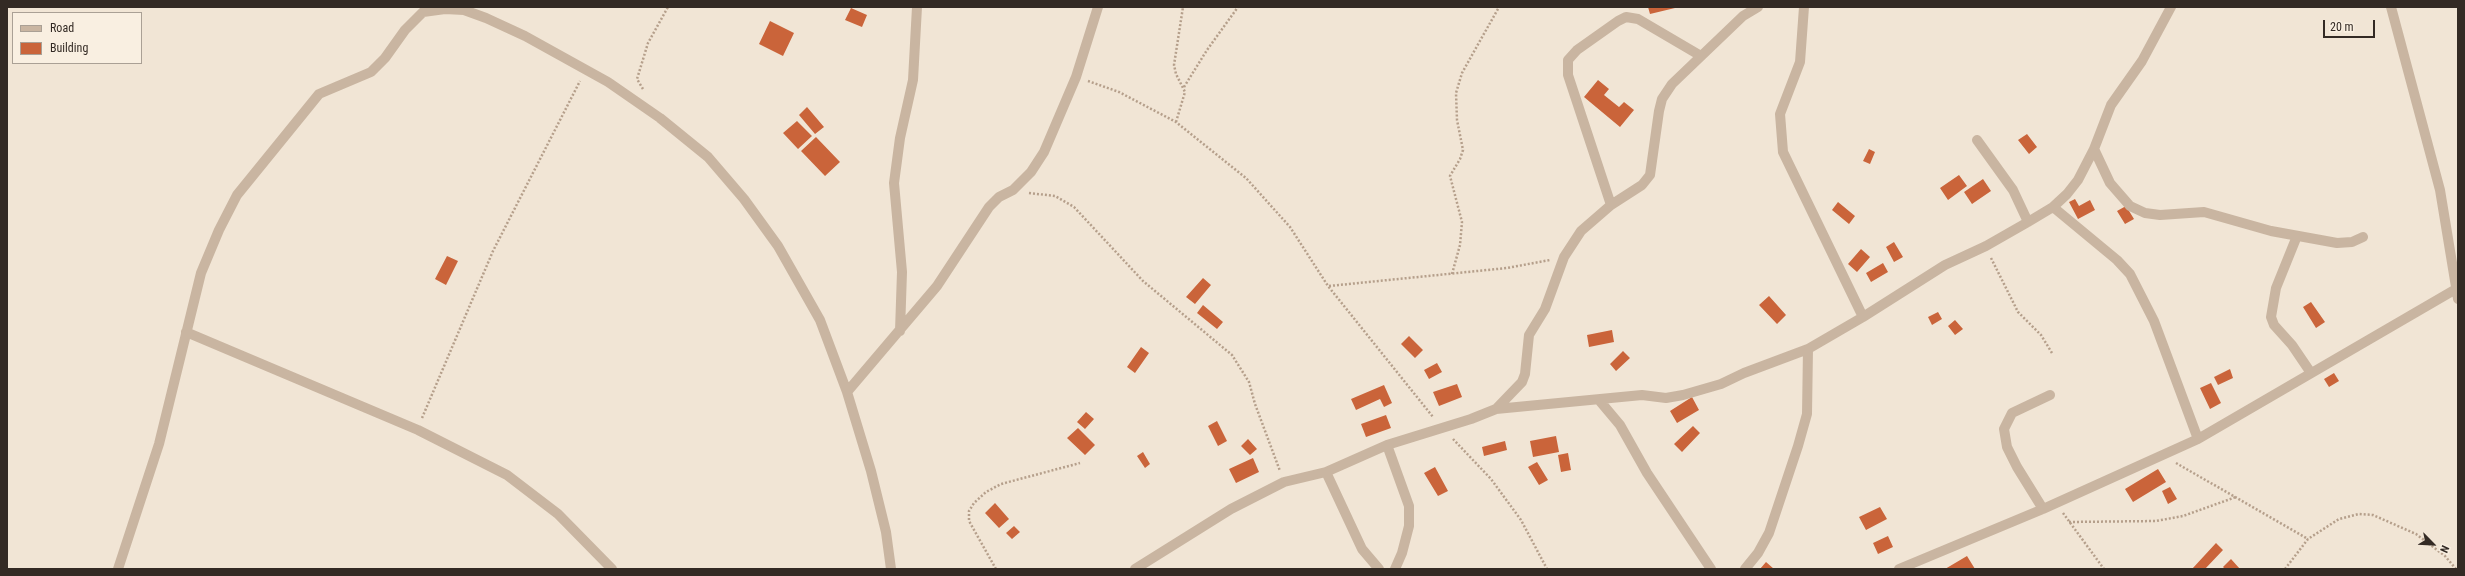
<!DOCTYPE html>
<html>
<head>
<meta charset="utf-8">
<style>
	body { margin:0 }
	#map { position:relative; width:2465px; height:576px; overflow:hidden; background:#f1e5d5; font-family:"Roboto Condensed",sans-serif }
	canvas { display:block }
	.frame { position:absolute; inset:0; border:8px solid #332a24; pointer-events:none }
	.legend { position:absolute; left:12px; top:12px; width:130px; height:52px; box-sizing:border-box; background:#f9efe1; border:1px solid #aaa095; margin:0; padding:5px 7px; list-style:none; font-size:12px; color:#332a24 }
	.legend li { display:flex; align-items:center; gap:8px; height:20px }
	.legend b { width:20px; border:1px solid #aaa095 }
	.north { position:absolute; left:2413px; top:524px; width:40px; height:40px; -webkit-text-stroke:3px #f9efe1; paint-order:stroke; rotate:114deg; font-size:11px; font-weight:700; line-height:16px; text-align:center; color:#332a24 }
	.north::after { content:''; display:block; margin:auto; width:14px; height:18px; background:#332a24; clip-path:polygon(50% 0,100% 100%,50% 72%,0 100%) }
	.scale { position:absolute; left:2323px; top:20px; width:52px; height:18px; box-sizing:border-box; border:2px solid #332a24; border-top:0; padding-left:5px; font-size:12px; line-height:14px; white-space:nowrap; color:#332a24; -webkit-text-stroke:3px #f9efe1; paint-order:stroke }
</style>
</head>
<body>
<div id="map">
<canvas width="2465" height="576"></canvas>
<div class="frame"></div>
<ul class="legend">
<li><b style="height:5px;background:#c9b5a1"></b>Road</li>
<li><b style="height:11px;background:#ca643a"></b>Building</li>
</ul>
<div class="north">N</div>
<div class="scale">20 m</div>
</div>
<script>
const context = document.querySelector('canvas').getContext('2d');
context.lineJoin = 'round';
function fillPath(path, color) {
  context.fillStyle = color;
  context.fill(path, 'evenodd');
}
function poly(rows) {
  const path = new Path2D();
  for (const r of rows) {
    path.moveTo(r[0], r[1]);
    for (let i = 2; i < r.length; i += 2) path.lineTo(r[i], r[i + 1]);
  }
  return path;
}
function trace(path, color, width, dash) {
  context.strokeStyle = color;
  context.lineWidth = width;
  context.lineCap = dash ? 'butt' : 'round';
  context.setLineDash(dash || []);
  context.stroke(path);
}
fillPath(poly([
	[1648,7,1675,7,1675,8,1650,14],
	[851,8,867,15,862,27,845,20],
	[770,21,794,33,783,56,759,44],
	[1598,80,1609,89,1604,95,1619,107,1624,102,1634,110,1620,127,1584,97],
	[807,107,824,127,815,134,799,115],
	[797,121,812,136,798,149,783,133],
	[2027,134,2037,147,2029,154,2018,140],
	[816,137,840,162,825,176,801,151],
	[1869,149,1875,152,1870,164,1863,161],
	[1959,175,1967,186,1948,200,1940,188],
	[1983,179,1991,191,1972,204,1964,192],
	[2075,199,2079,206,2090,200,2095,210,2078,219,2069,202],
	[1838,202,1855,216,1849,224,1832,210],
	[2126,206,2134,219,2125,224,2117,211],
	[1894,242,1903,257,1894,262,1886,247],
	[1861,249,1870,257,1857,272,1848,264],
	[447,256,458,261,446,285,435,279],
	[1883,263,1888,272,1871,282,1866,273],
	[1203,278,1211,285,1195,304,1186,297],
	[1769,296,1786,315,1777,324,1759,305],
	[2311,302,2325,322,2316,328,2303,307],
	[1203,305,1223,322,1217,329,1197,313],
	[1938,312,1942,319,1932,325,1928,317],
	[1955,320,1963,329,1955,335,1948,326],
	[1612,330,1614,342,1589,347,1587,335],
	[1409,336,1423,350,1415,358,1401,344],
	[1141,347,1149,353,1135,373,1127,367],
	[1623,351,1630,358,1616,371,1610,364],
	[1437,363,1442,372,1429,379,1424,370],
	[2230,369,2233,378,2218,385,2214,377],
	[2334,373,2339,381,2329,387,2324,379],
	[2211,383,2221,403,2210,409,2200,388],
	[1457,384,1462,397,1439,406,1433,392],
	[1384,385,1392,403,1384,407,1380,399,1356,410,1351,399],
	[1692,397,1699,410,1677,423,1670,411],
	[1086,412,1094,419,1085,429,1077,422],
	[1386,415,1391,428,1366,437,1361,424],
	[1217,421,1227,441,1218,446,1208,426],
	[1693,426,1700,433,1682,452,1674,444],
	[1078,428,1095,445,1085,455,1067,438],
	[1556,436,1559,452,1533,457,1530,441],
	[1248,439,1257,449,1250,455,1241,446],
	[1505,441,1507,450,1484,456,1482,447],
	[1143,452,1150,464,1145,468,1137,456],
	[1568,453,1571,470,1561,472,1558,455],
	[1253,458,1259,472,1236,483,1229,469],
	[1537,462,1548,480,1539,485,1528,467],
	[1435,467,1448,491,1438,496,1424,473],
	[2158,469,2166,482,2133,502,2125,489],
	[2170,487,2177,499,2168,504,2162,491],
	[995,503,1009,519,999,528,985,513],
	[1880,507,1887,519,1866,530,1859,517],
	[1014,526,1020,532,1012,539,1006,533],
	[1888,536,1893,547,1878,554,1873,543],
	[2216,543,2223,550,2205,569,2192,569],
	[1967,556,1975,569,1945,569],
	[2231,559,2240,569,2225,569,2223,567],
	[1766,562,1774,569,1760,569]
]), '#ca643a');
trace(poly([
	[1088,81,1119,92,1176,122,1246,178,1290,227,1328,286,1433,417],
	[1184,87,1207,50,1238,7],
	[643,89,637,79,648,43,668,7],
	[1176,122,1185,92,1176,74,1174,65,1183,7],
	[1029,193,1055,196,1074,207,1143,281,1232,355,1249,382,1255,404,1280,471],
	[1991,258,2018,312,2041,335,2052,353],
	[1452,274,1460,245,1462,222,1450,176,1460,159,1463,150,1457,120,1456,93,1462,73,1499,7],
	[1329,286,1507,268,1550,260],
	[422,418,493,251,580,81],
	[1453,439,1491,479,1521,520,1547,569],
	[2176,463,2308,539],
	[2063,513,2104,569],
	[2069,522,2156,521,2183,516,2236,497],
	[996,569,969,521,969,511,974,503,986,492,1001,484,1080,463],
	[2285,569,2308,539,2339,519,2359,514,2373,515,2416,534,2445,556,2456,569]
]), '#b59f8b', 2.5, [2, 2]);
trace(poly([
	[1804,7,1800,62,1780,114,1783,152,1863,317],
	[2391,7,2440,190,2458,299],
	[1977,140,2013,190,2028,222],
	[2094,149,2110,183,2130,206,2145,213,2160,215,2204,212,2271,231,2337,243,2352,242,2363,237],
	[1611,205,1568,75,1568,60,1577,50,1618,21,1626,17,1638,19,1701,56],
	[2053,207,2117,260,2130,274,2154,321,2198,439],
	[2297,236,2276,288,2271,317,2274,325,2292,345,2311,373],
	[900,331,902,272,894,183,900,138,913,80,917,7],
	[186,332,418,430,507,475,558,514,612,569],
	[847,392,937,286,989,207,999,197,1013,190,1031,172,1044,152,1076,77,1098,7],
	[1599,400,1620,425,1647,473,1711,569],
	[1496,409,1522,382,1525,374,1529,335,1545,309,1564,257,1581,231,1611,205,1642,185,1650,175,1659,111,1662,99,1672,84,1743,16,1758,7],
	[1387,445,1409,506,1409,526,1402,553,1395,569],
	[1326,472,1362,549,1379,569],
	[2043,509,2017,467,2007,447,2004,429,2012,413,2050,395],
	[118,569,159,444,201,273,219,230,237,195,319,94,371,72,385,58,405,30,423,12,445,9,464,10,486,18,525,36,608,82,660,118,708,157,744,199,778,246,820,320,847,392,871,471,886,532,891,569],
	[1135,569,1231,509,1284,482,1326,472,1387,445,1471,419,1496,409,1642,395,1666,398,1683,395,1721,384,1744,373,1808,349,1863,317,1945,265,1986,246,2028,222,2053,207,2067,194,2078,180,2094,149,2111,105,2142,61,2171,7],
	[1745,569,1758,553,1769,533,1798,446,1807,414,1808,349],
	[1899,569,2043,509,2198,439,2456,289]
]), '#c9b5a1', 10);
</script>
</body>
</html>
